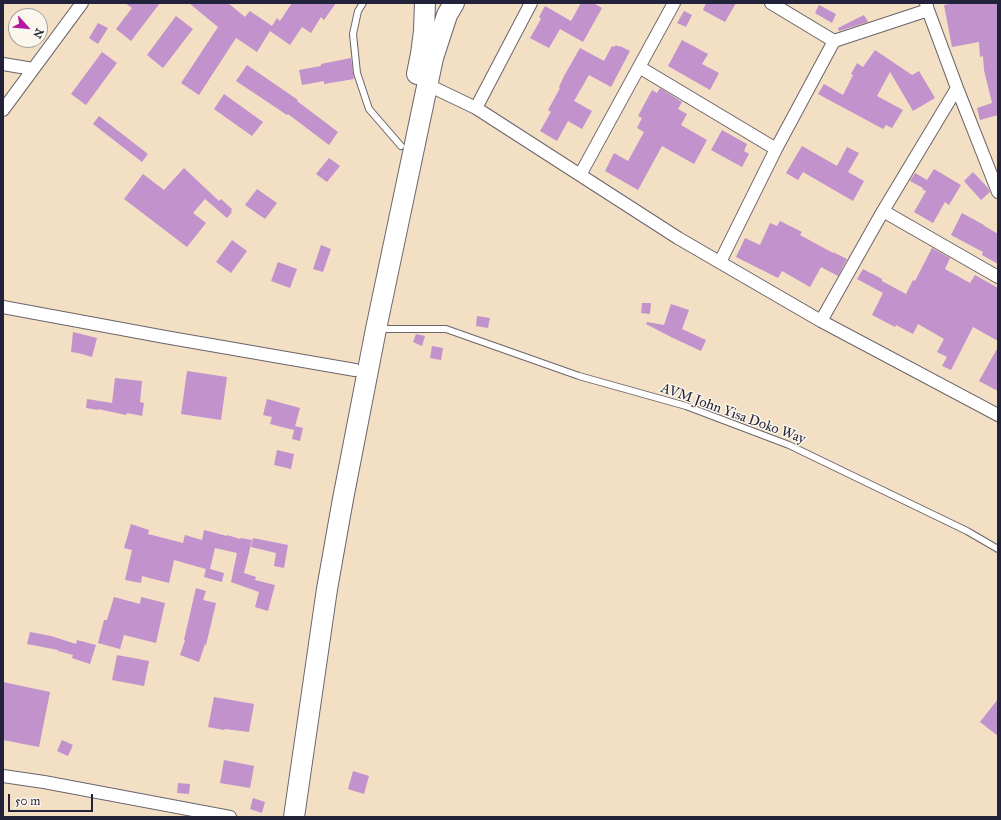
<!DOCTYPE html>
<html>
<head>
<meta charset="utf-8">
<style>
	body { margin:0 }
	#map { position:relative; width:1001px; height:820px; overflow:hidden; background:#f3dfc3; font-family:"IM FELL Great Primer",serif }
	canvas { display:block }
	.frame { position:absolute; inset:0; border:4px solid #22223b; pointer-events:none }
	.north { position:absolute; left:8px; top:8px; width:40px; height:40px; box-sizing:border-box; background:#fbf7ec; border:1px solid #a4a2a5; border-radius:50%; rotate:117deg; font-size:11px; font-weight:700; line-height:16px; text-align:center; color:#22223b }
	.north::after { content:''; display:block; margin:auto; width:14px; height:18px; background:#b5179e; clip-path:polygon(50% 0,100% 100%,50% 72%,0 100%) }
	.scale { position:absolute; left:8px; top:794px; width:85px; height:18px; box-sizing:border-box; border:2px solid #22223b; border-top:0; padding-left:5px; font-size:12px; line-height:14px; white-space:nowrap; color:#22223b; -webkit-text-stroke:3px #fbf7ec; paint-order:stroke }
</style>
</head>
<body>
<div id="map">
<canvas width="1001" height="820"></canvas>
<div class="frame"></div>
<div class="north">N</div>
<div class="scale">50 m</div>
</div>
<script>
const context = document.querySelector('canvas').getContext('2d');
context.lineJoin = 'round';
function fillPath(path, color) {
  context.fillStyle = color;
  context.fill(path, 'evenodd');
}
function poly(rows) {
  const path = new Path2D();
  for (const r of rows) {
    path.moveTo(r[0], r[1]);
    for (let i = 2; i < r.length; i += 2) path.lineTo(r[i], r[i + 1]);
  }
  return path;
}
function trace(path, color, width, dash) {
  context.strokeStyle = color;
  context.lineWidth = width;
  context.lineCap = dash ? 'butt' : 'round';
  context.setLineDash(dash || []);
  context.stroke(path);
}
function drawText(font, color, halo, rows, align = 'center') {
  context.font = font + ' "IM FELL Great Primer",serif';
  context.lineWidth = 3;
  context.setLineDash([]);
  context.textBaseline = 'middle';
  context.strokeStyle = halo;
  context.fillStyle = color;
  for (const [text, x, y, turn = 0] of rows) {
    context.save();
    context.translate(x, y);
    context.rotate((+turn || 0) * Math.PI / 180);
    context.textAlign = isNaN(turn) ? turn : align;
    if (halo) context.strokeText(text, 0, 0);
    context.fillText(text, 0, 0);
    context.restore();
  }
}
fillPath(poly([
	[125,3,160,3,131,41,116,29,132,8],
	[189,3,228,3,245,17,250,11,272,26,277,18,280,21,292,3,336,3,324,20,321,17,311,33,302,27,290,45,270,31,257,52,236,38,199,95,181,83,218,27],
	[581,3,593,3,602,8,583,42,560,29,549,48,530,38,541,19,539,17,545,6,571,21],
	[706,3,736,3,725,22,703,10],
	[956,3,998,3,998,115,980,120,977,108,992,103,984,70,983,56,980,57,979,42,952,47,944,5],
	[819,5,836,14,832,23,815,13],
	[684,11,692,15,686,27,677,23],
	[864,15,868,22,839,31,838,28],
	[176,16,193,29,163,68,147,55],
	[98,23,108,28,98,44,89,38],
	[682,40,708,54,702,64,719,73,710,90,668,66],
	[616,45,619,47,620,46,630,51,611,87,589,75,574,101,592,111,582,129,568,121,557,141,540,131,551,112,548,110,560,88,559,87,564,76,580,48,604,61,612,46,614,47],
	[875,50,912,75,919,71,935,98,913,111,890,72,877,96,903,110,892,128,886,125,883,129,818,94,824,84,843,95,853,75,851,74,857,63,863,67],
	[102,52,117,63,86,105,71,94],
	[351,58,353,73,354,79,324,84,324,81,302,85,299,70,321,66,321,64],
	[247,65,298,100,297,101,338,132,329,145,288,114,287,115,236,81],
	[660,88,682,102,678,109,687,114,681,125,707,140,694,164,662,146,638,190,605,171,614,153,628,161,644,132,637,128,642,118,638,116,652,90,657,93],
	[224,94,263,122,252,136,214,109],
	[99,116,148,154,142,162,93,124],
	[722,130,747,144,744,151,749,154,742,167,711,150],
	[802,146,837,166,847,147,859,153,848,172,864,181,853,201,803,172,798,180,786,173],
	[329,158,340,166,327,182,316,174],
	[184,168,219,201,221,199,232,209,231,211,232,212,227,218,205,199,193,213,206,223,187,247,124,199,143,174,164,190],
	[934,169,961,185,949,205,945,202,933,223,914,212,926,191,922,189,923,188,910,181,915,173,927,180],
	[973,172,988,188,990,192,981,200,964,181],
	[257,189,277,203,265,219,245,205],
	[962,213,984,225,983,225,998,234,998,264,982,255,983,252,951,235],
	[780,221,802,232,800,235,833,253,833,252,847,259,838,276,821,267,810,287,782,271,778,278,736,257,745,238,760,245,770,223,777,226],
	[232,240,247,251,231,273,216,262],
	[321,245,331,249,323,272,313,269],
	[932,248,950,258,945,269,970,283,975,275,998,288,998,341,973,327,951,370,942,366,947,357,937,352,944,339,918,324,913,334,896,325,895,327,872,315,883,293,857,279,863,269,882,279,882,281,906,294,913,280,915,281],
	[278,262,297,269,290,288,271,281],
	[642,303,651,303,650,314,641,313],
	[671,304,689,310,682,329,706,340,701,351,671,337,646,324,647,322,664,325],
	[477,316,490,318,488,328,476,326],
	[73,332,97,338,92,357,78,353,71,352],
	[416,334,425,336,422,346,413,342],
	[432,346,443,348,441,360,430,358],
	[998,347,998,391,979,381],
	[187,371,227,377,221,420,181,414],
	[115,378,142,381,140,402,144,403,142,416,127,413,126,415,98,409,98,410,86,408,87,399,112,403],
	[267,399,300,408,294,430,270,424,272,417,263,415],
	[295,426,303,428,300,441,292,439],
	[277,450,294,454,291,469,274,465],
	[131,524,149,530,148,534,183,543,185,535,202,540,204,530,227,536,227,535,240,539,241,538,252,540,244,573,256,577,255,580,275,585,268,611,255,607,259,592,231,582,237,553,215,548,210,569,224,573,222,582,204,577,206,569,174,560,169,583,142,576,141,583,125,580,132,550,124,548],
	[253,538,288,545,284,568,274,566,276,553,251,547],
	[196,588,206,591,203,600,216,603,206,645,205,644,199,662,180,655,185,640,184,640],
	[114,597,140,604,141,597,165,603,156,643,124,635,120,649,98,643,104,620,107,620],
	[30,632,51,636,76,644,77,640,96,645,90,664,72,658,73,655,58,651,58,650,27,644],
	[117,655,149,661,144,686,112,680],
	[3,682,50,692,39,747,3,740],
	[214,697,254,704,249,732,225,729,224,730,208,727],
	[998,699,998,736,980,722],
	[62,740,73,745,68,756,57,751],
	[224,760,254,766,250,788,220,783],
	[353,771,369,776,364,794,348,789],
	[178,783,190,784,189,794,177,793],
	[253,798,265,802,262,813,250,809]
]), '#c192cc');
const service = poly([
	[363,3,358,11,353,34,357,73,369,109,401,146],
	[378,329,446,329,579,376,686,406,789,445,967,531,998,549]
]);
const minor = poly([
	[771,3,834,41],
	[926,3,928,10,957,88,998,192],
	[3,64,33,69],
	[639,67,776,149],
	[428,85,476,108,678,238,821,321,998,415],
	[476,108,531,3],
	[3,110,82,3],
	[580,175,674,3],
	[883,211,998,277],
	[720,262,776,149,834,41,928,10],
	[3,307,165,337,355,370],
	[821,321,883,211,957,88],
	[3,776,44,782,230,817]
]);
const trunk = poly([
	[417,74,421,54,424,31,425,3],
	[294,817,327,589,343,499,376,329,433,58,447,15,454,3]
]);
trace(service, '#6b646b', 8);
trace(minor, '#6b646b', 14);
trace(trunk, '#6b646b', 22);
trace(service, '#fff', 6);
trace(minor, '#fff', 12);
trace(trunk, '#fff', 20);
drawText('14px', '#22223b', '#fbf7ec', [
	["AVM John Yisa Doko Way",733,414,20]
]);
</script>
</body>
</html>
